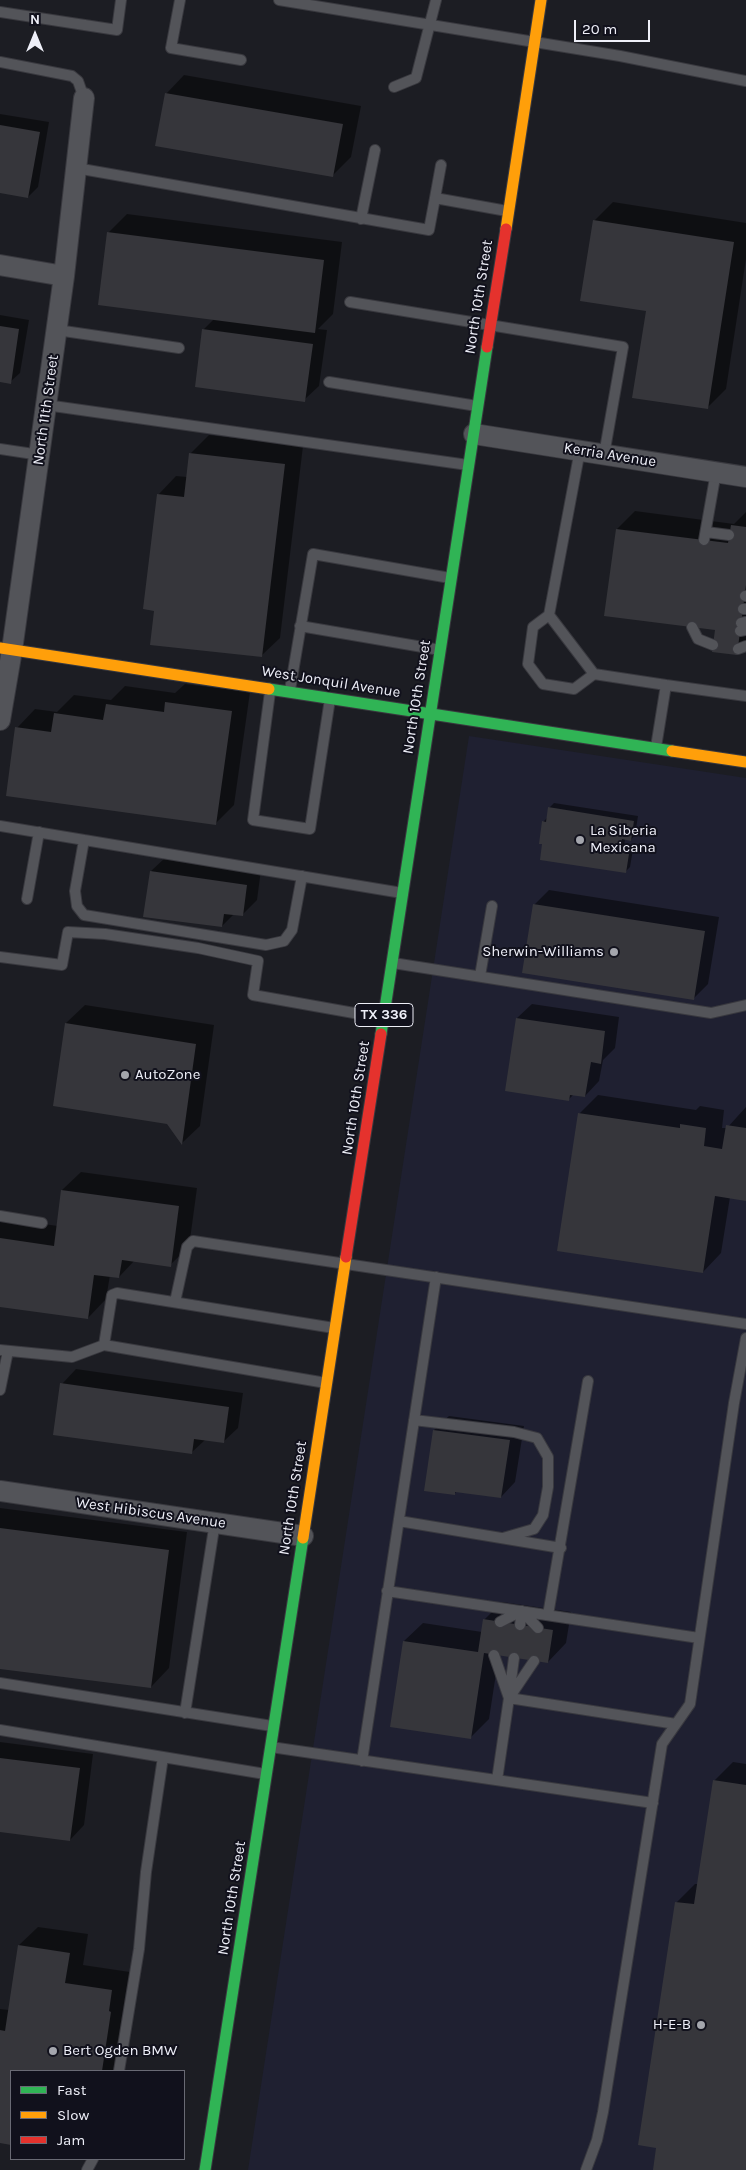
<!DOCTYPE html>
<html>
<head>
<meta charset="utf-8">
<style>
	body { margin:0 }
	#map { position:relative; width:746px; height:2170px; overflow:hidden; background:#1c1d23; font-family:Karla,sans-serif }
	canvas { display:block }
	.legend { position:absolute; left:10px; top:2070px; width:175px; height:90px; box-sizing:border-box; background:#11111c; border:1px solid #696a74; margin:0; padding:6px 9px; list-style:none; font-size:15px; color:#eeeff8 }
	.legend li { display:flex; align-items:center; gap:10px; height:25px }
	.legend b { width:25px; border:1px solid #696a74 }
	.north { position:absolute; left:10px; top:10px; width:50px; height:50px; -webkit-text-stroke:4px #11111c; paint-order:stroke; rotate:0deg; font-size:14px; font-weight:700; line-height:20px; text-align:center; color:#eeeff8 }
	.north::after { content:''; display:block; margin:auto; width:18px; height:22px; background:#eeeff8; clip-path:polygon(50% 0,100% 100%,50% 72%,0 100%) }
	.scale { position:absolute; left:574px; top:20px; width:76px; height:22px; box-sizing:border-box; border:2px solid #eeeff8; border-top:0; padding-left:6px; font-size:15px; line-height:18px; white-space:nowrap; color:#eeeff8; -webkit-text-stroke:4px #11111c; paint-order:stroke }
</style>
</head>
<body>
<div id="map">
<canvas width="746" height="2170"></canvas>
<ul class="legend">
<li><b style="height:6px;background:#30b455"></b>Fast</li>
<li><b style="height:6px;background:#ff9f0a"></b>Slow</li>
<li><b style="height:6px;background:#e5322d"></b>Jam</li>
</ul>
<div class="north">N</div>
<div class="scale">20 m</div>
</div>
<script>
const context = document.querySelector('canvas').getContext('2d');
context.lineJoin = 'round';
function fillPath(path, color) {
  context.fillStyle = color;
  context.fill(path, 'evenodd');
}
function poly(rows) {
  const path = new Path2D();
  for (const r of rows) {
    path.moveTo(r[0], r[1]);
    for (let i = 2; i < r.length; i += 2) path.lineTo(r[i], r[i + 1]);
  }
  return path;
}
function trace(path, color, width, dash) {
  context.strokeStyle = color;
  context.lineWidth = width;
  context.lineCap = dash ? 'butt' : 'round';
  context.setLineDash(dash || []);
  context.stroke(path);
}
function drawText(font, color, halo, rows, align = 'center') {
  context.font = font + ' Karla,sans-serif';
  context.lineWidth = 4;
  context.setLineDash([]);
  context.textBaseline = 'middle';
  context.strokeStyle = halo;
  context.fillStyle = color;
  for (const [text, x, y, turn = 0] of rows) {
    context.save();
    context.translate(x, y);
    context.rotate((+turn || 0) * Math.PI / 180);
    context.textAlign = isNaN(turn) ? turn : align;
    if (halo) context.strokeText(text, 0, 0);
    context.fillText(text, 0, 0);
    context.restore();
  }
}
fillPath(poly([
	[469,736,746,778,746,2170,248,2170]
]), '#1f2031');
fillPath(poly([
	[184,75,361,106,351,157,333,175,166,94],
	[0,114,49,122,38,187,28,197,0,192],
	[613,202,746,223,746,259,726,389,707,408,594,221],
	[127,214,342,242,333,314,318,329,327,330,319,386,304,400,203,330,214,319,108,233],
	[0,315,29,320,20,373,10,382,0,381],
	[209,435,303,446,280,638,261,656,155,609,158,495,176,476,187,477,190,454],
	[635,511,734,524,746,512,746,644,737,654,716,629,617,529],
	[185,684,250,692,234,805,216,823,17,728,35,709,57,712,74,695,111,700,125,686,175,693],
	[554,803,638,816,635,835,631,840,625,839,624,848,633,849,630,867,625,872,544,843,543,822,548,817,549,808],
	[166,857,261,870,257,900,242,915,234,914,222,926,151,871],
	[549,890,719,917,708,984,693,999,534,905],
	[532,1004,619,1017,615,1048,603,1060,599,1081,585,1096,574,1094,568,1100,506,1090,517,1018],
	[85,1005,214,1025,200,1126,182,1143,168,1123,55,1105,66,1023],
	[598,1095,696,1110,700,1106,724,1110,722,1128,727,1128,746,1107,746,1200,730,1197,721,1253,703,1272,579,1114],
	[81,1172,197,1188,189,1247,170,1265,135,1260,119,1277,110,1275,106,1299,88,1318,0,1306,0,1218,58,1226,62,1190],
	[76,1369,243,1393,238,1428,223,1442,205,1440,191,1453,62,1384],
	[449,1416,524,1426,515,1482,501,1497,457,1491,454,1494,434,1430],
	[0,1508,187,1532,169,1668,151,1687,0,1668],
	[502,1602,571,1612,566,1643,548,1662,499,1654,489,1719,470,1738,404,1641,423,1623,482,1632,484,1620],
	[0,1742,93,1754,84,1825,70,1840,0,1831],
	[733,1762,746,1764,746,2170,654,2170,658,2147,640,2144,677,1902,695,1884,699,1884,714,1781],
	[38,1927,88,1934,83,1965,130,1972,127,1993,129,1994,116,2071,11,2071,11,2143,0,2142,0,2009,9,2010,19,1945]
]), '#0007');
fillPath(poly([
	[165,93,343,124,333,177,155,146],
	[0,125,40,132,28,198,0,193],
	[593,220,734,242,708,409,632,398,646,311,580,301],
	[107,232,324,260,315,333,98,305],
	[0,326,19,329,11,384,0,382],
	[202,329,313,344,305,402,195,387],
	[189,453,285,464,262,657,150,645,154,611,143,609,157,494,184,497],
	[731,525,746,527,746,585,737,655,712,652,715,630,604,616,616,529,728,543],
	[165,702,232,711,216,825,6,796,15,727,51,732,54,713,103,720,106,704,164,712],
	[548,807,634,821,631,841,622,839,620,852,629,854,626,873,540,860,542,844,539,844,542,821,546,822],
	[150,871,247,885,243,916,224,914,222,927,143,917],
	[533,904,705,931,694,1000,522,973],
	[516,1018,605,1031,601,1064,591,1062,585,1097,570,1095,569,1101,505,1091],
	[65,1023,196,1044,182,1145,167,1124,53,1106],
	[578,1113,680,1128,680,1124,706,1128,704,1146,722,1149,726,1125,746,1128,746,1201,715,1196,703,1273,557,1251],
	[61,1190,179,1206,171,1267,122,1260,119,1278,94,1275,88,1319,0,1307,0,1238,54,1246],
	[60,1383,229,1407,224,1443,194,1439,192,1454,53,1435],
	[433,1430,510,1440,501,1498,455,1492,455,1495,424,1491],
	[0,1528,169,1550,151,1688,0,1669],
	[483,1619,553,1630,548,1663,484,1653,471,1739,390,1727,403,1641,478,1652],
	[0,1758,80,1768,70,1841,0,1832],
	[713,1780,746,1785,746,2170,653,2170,656,2148,638,2145,675,1902,694,1904],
	[18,1945,70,1953,65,1983,112,1990,109,2011,111,2012,102,2071,11,2071,11,2145,0,2143,0,2030,5,2031]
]), '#36363b');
const lane = poly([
	[180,0,171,48,241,60],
	[279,0,620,56,746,81],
	[0,12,117,30,121,0],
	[0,62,72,76,78,81,84,98],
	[394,87,416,78,436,0],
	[441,165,435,198,507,211],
	[76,168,429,230,435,198],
	[361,219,375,150],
	[350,302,623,347,604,455],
	[57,330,179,348],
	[329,382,477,406],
	[46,405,468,465],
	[0,449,40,455],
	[580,450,549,615,594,674,666,685,656,747],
	[706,532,729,535],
	[704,540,716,472],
	[745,596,746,596],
	[743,609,746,609],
	[549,615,533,627,528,664,543,684,574,689,594,674],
	[741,623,746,622],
	[300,626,440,650],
	[692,627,698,639,713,645],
	[740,631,746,630],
	[738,649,746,646],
	[666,685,746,696],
	[290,690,313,554,450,578],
	[270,692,253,820,310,829,330,699],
	[0,826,402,893],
	[84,840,75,891,77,906,84,915,266,945,284,941,292,930,302,876],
	[27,899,39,832],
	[0,957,62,965,68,932,105,934,198,948,258,961,253,995,382,1018],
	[393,963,711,1013,746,1005],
	[480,976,492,906],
	[0,1216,42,1223],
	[175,1302,187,1247,193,1241,746,1324],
	[0,1350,72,1357,104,1345],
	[326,1383,104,1345,112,1295,117,1293,334,1328],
	[0,1390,8,1351],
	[414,1420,514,1432,537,1438,548,1457,548,1487,543,1515,534,1529,503,1538],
	[399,1521,561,1548],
	[387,1591,699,1638],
	[522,1611,538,1628],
	[548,1615,588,1381],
	[500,1622,521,1611],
	[520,1625,522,1611],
	[494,1655,509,1698,497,1780],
	[0,1683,272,1726],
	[509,1695,514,1658],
	[509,1698,676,1724],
	[509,1698,534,1661],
	[185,1713,215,1522],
	[0,1730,163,1757],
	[271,1747,653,1803],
	[362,1761,436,1277],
	[119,2071,139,1949,146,1872,163,1757,265,1774],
	[87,2170,93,2159],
	[586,2170,597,2140,603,2112,662,1744,690,1704,734,1403,746,1338]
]);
const street = poly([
	[0,265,64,276],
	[474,434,746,477],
	[0,720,12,650,64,276,84,98],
	[0,1491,303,1536]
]);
const fast = poly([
	[269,689,672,751],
	[381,1034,487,347],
	[205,2170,303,1538]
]);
const slow = poly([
	[506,229,541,0],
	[0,648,269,689],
	[672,751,746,762],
	[303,1538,346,1257]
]);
const jam = poly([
	[487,347,506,229],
	[346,1257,381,1034]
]);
trace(lane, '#39393f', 12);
trace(street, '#39393f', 22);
trace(fast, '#39393f', 13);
trace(slow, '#39393f', 13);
trace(jam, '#39393f', 13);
trace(lane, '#535459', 10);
trace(street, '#535459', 20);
trace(fast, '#30b455', 11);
trace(slow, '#ff9f0a', 11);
trace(jam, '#e5322d', 11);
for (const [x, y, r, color] of [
	[580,840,5,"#a4a6ad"],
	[614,952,5,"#a4a6ad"],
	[125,1075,5,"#a4a6ad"],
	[701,2025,5,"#a4a6ad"],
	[53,2051,5,"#a4a6ad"]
]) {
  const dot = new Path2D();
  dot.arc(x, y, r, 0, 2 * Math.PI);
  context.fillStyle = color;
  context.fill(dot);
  trace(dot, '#11111c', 2);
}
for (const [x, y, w] of [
	[384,1015,58]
]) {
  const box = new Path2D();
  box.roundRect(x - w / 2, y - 11.5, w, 23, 4);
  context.fillStyle = '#11111c';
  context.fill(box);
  trace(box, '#eeeff8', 1);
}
drawText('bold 14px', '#eeeff8', null, [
	["TX 336",384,1015]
]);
drawText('15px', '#eeeff8', '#11111c', [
	["North 10th Street",479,297,-81],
	["North 11th Street",46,410,-82],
	["Kerria Avenue",610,455,9],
	["West Jonquil Avenue",331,682,9],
	["North 10th Street",417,697,-81],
	["North 10th Street",356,1098,-81],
	["North 10th Street",293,1498,-81],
	["West Hibiscus Avenue",151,1513,8],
	["North 10th Street",232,1898,-81]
]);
drawText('15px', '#eeeff8', '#11111c', [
	["La Siberia",590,831],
	["Mexicana",590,848],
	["Sherwin-Williams",604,952,"right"],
	["AutoZone",135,1075],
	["H-E-B",691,2025,"right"],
	["Bert Ogden BMW",63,2051]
], 'left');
</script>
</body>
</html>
